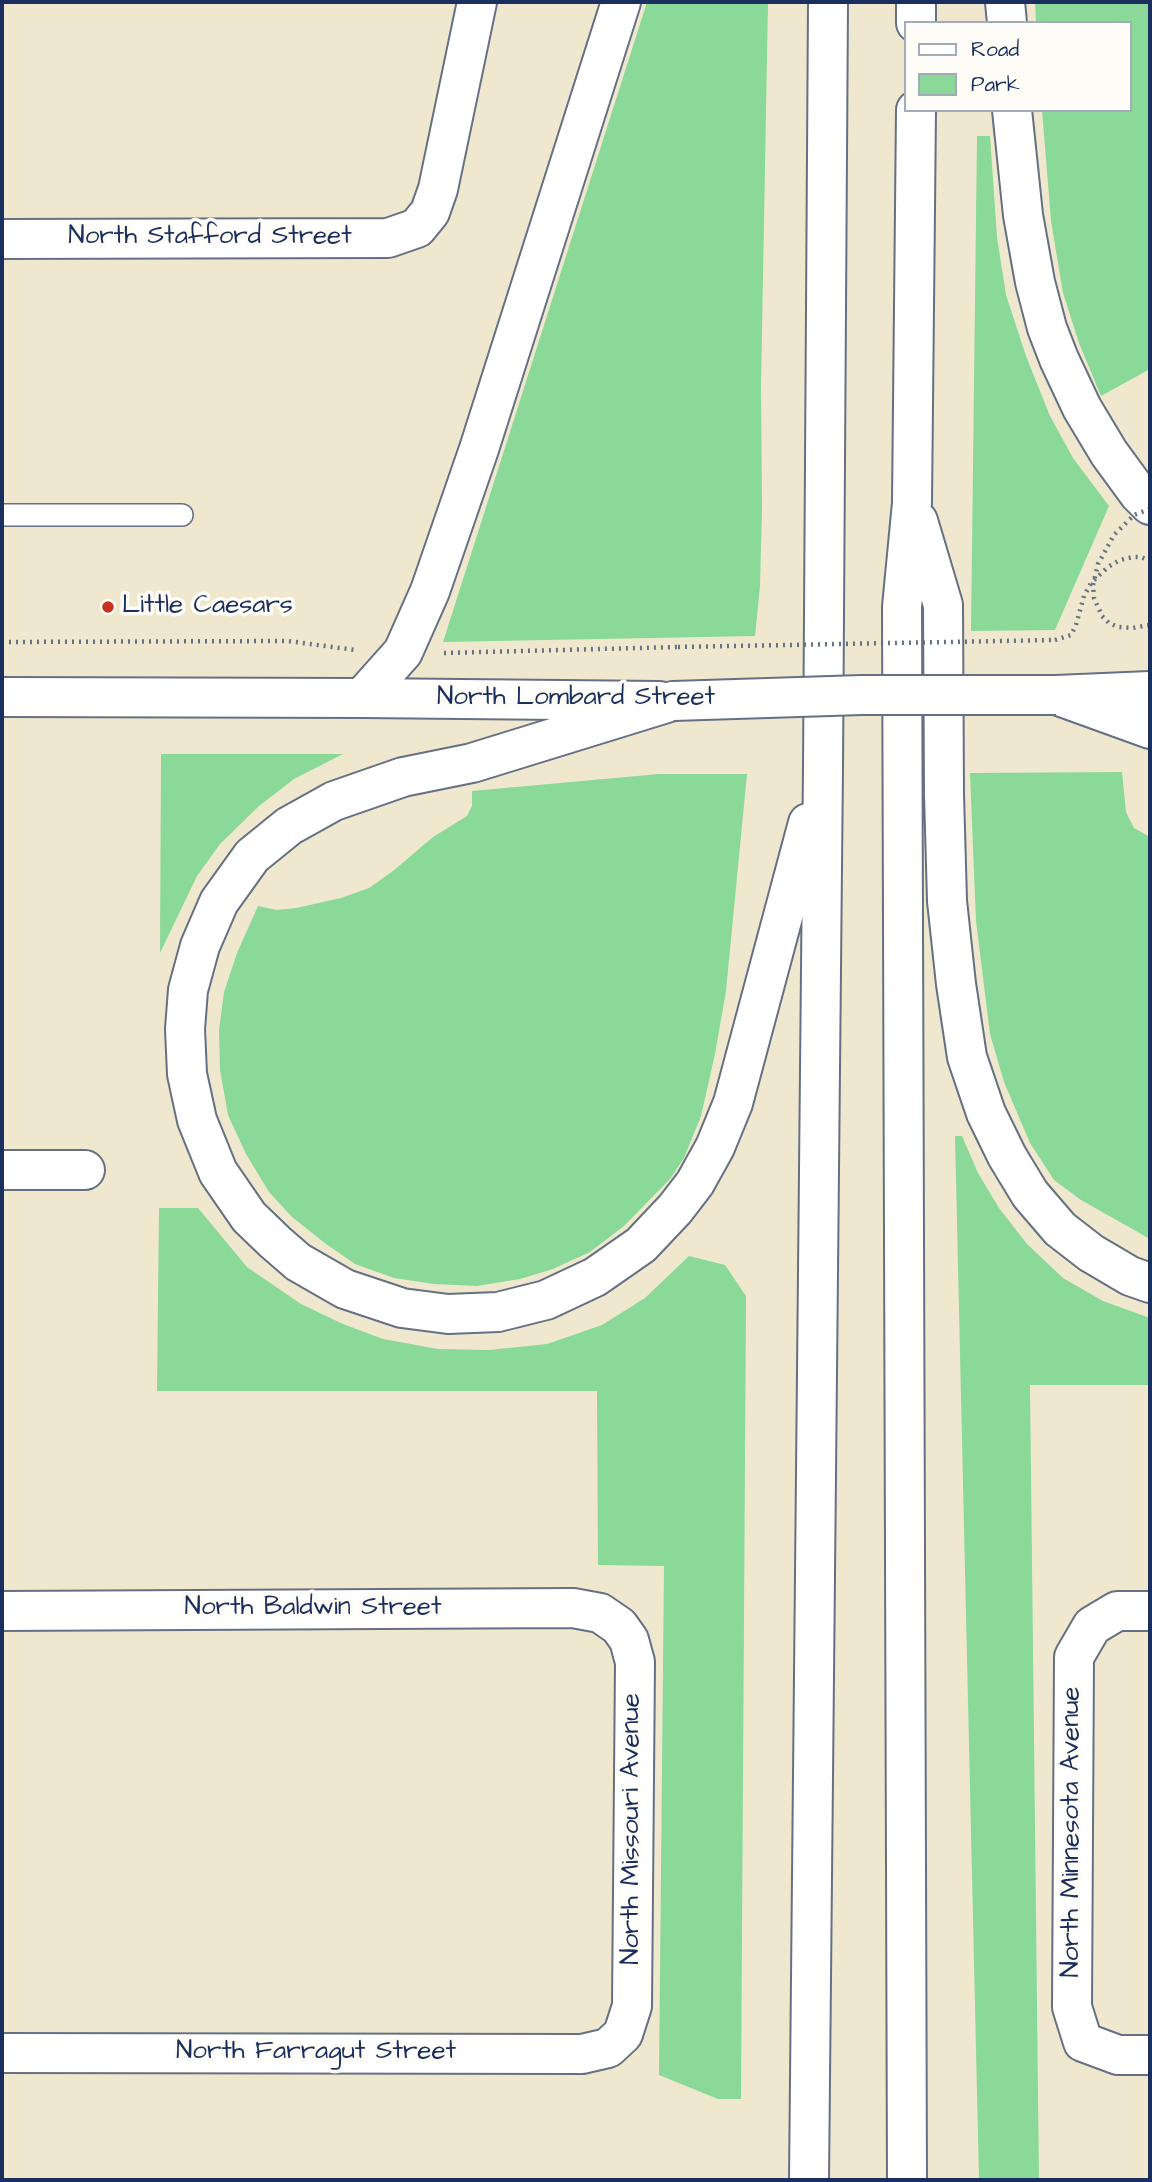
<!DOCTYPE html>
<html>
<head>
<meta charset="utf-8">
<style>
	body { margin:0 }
	#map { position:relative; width:1152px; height:2182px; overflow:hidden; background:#efe8ce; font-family:"Architects Daughter",sans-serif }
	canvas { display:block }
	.frame { position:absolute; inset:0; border:4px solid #1b2f5e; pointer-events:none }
	.legend { position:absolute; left:904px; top:21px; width:228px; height:91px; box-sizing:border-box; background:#fdfcf7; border:2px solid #a3aaba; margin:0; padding:9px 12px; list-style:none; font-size:21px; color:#1b2f5e }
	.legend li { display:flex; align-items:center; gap:14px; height:35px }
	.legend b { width:35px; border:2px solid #a3aaba }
</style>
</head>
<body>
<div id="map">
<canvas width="1152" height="2182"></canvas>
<div class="frame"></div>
<ul class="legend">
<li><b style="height:9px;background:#fff"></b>Road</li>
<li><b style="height:19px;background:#8ad998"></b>Park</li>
</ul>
</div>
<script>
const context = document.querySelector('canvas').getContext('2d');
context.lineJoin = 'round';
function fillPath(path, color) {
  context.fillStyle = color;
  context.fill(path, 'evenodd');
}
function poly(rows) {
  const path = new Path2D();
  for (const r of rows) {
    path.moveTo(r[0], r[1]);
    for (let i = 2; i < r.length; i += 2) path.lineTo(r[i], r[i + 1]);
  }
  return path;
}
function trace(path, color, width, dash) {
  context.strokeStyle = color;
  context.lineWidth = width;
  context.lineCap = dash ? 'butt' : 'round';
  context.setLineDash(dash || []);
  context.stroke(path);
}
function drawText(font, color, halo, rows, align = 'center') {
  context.font = font + ' "Architects Daughter",sans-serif';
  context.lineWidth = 7;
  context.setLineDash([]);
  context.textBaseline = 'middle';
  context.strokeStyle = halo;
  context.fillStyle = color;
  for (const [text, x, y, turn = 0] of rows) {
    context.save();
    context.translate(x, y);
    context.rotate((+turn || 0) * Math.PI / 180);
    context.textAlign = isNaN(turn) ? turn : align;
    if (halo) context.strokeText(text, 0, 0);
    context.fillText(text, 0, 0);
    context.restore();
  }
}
fillPath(poly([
	[647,2,768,2,761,386,762,510,760,586,755,636,443,642],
	[1035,2,1150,2,1150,369,1101,396,1079,343,1063,293,1051,221,1042,110,1129,110,1129,23,1036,23],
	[977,136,990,136,997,237,1006,295,1026,356,1050,416,1073,458,1109,506,1055,630,971,631],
	[161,754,343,754,294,779,259,806,220,844,197,876,160,953],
	[1122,772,1126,812,1134,828,1150,837,1150,1239,1081,1200,1054,1180,1030,1143,1004,1082,990,1034,976,921,970,773],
	[659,774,747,774,726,991,715,1054,701,1116,684,1158,670,1179,624,1226,590,1252,553,1269,520,1279,477,1286,434,1284,394,1278,355,1264,326,1244,292,1217,269,1192,246,1154,228,1115,220,1070,219,1030,224,992,237,953,258,906,277,910,296,908,341,898,369,888,393,871,433,837,467,816,472,806,472,791],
	[955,1136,962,1136,978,1173,999,1208,1027,1244,1063,1278,1103,1301,1150,1318,1150,1385,1030,1385,1039,2180,979,2180],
	[159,1208,198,1208,247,1267,301,1304,343,1324,383,1339,438,1349,489,1350,547,1344,602,1325,645,1298,689,1256,725,1265,746,1296,741,2099,718,2099,659,2075,664,1566,598,1565,597,1391,157,1391]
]), '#8ad998');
const lane = poly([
	[2,515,182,515]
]);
const street = poly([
	[2,239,388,238,417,228,430,212,438,189,477,2],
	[2,1170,85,1170],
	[2,1611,573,1608,600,1613,619,1626,629,1640,635,1662,632,2006,623,2034,608,2048,582,2054,2,2053],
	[1150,1611,1117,1611,1092,1626,1074,1657,1072,2007,1083,2042,1118,2055,1150,2055]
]);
const primary = poly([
	[1056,695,1150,691],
	[2,697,362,698,660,701]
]);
const highway = poly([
	[1005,2,1007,23],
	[916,23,916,2],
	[1012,110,1023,215,1035,282,1047,328,1059,359,1082,408,1109,453,1139,494,1150,505],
	[918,521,943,605,944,794,947,901,956,984,967,1057,986,1113,1007,1156,1030,1194,1060,1229,1091,1253,1130,1276,1150,1283],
	[1056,695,1150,729],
	[362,698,403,652,430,591,479,449,621,2],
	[673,701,472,763,403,777,334,801,289,826,252,856,219,902,200,946,188,990,185,1029,187,1074,197,1120,218,1172,249,1217,275,1242,298,1262,345,1289,402,1308,448,1314,498,1312,546,1300,595,1277,641,1245,675,1209,695,1183,715,1147,733,1103,808,823],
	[809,2180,823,767,828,2],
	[907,2180,902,607,912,503,916,110]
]);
trace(lane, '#657085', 24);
trace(street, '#657085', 42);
trace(primary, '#657085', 42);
trace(highway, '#657085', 42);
trace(poly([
	[1055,640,1071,635,1076,625,1084,596,1091,583,1108,567,1120,560,1133,557,1141,557,1150,561],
	[2,642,288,641,355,650],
	[444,653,678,647]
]), '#657085', 4.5, [2, 5]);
trace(lane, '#fff', 21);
trace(street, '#fff', 38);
trace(primary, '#fff', 38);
trace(highway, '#fff', 38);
const primaryBridge = poly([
	[673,701,862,695,1056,695]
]);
trace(primaryBridge, '#657085', 42, []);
trace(poly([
	[1150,509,1134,515,1114,535,1098,564,1093,585,1094,598,1102,616,1109,623,1118,627,1132,628,1150,625],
	[678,647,1055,640]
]), '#657085', 4.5, [2, 5]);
trace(primaryBridge, '#fff', 38);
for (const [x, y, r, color] of [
	[108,607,7,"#c8321e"]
]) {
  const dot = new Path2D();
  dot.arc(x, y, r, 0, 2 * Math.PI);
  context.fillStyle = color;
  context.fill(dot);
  trace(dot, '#fdfcf7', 2.5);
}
drawText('26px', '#1b2f5e', '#fdfcf7', [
	["North Stafford Street",210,238],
	["North Lombard Street",576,699],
	["North Baldwin Street",313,1609],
	["North Missouri Avenue",633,1829,-90],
	["North Minnesota Avenue",1073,1832,-90],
	["North Farragut Street",316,2053]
]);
drawText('26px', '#1b2f5e', '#fdfcf7', [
	["Little Caesars",122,607]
], 'left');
</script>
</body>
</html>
